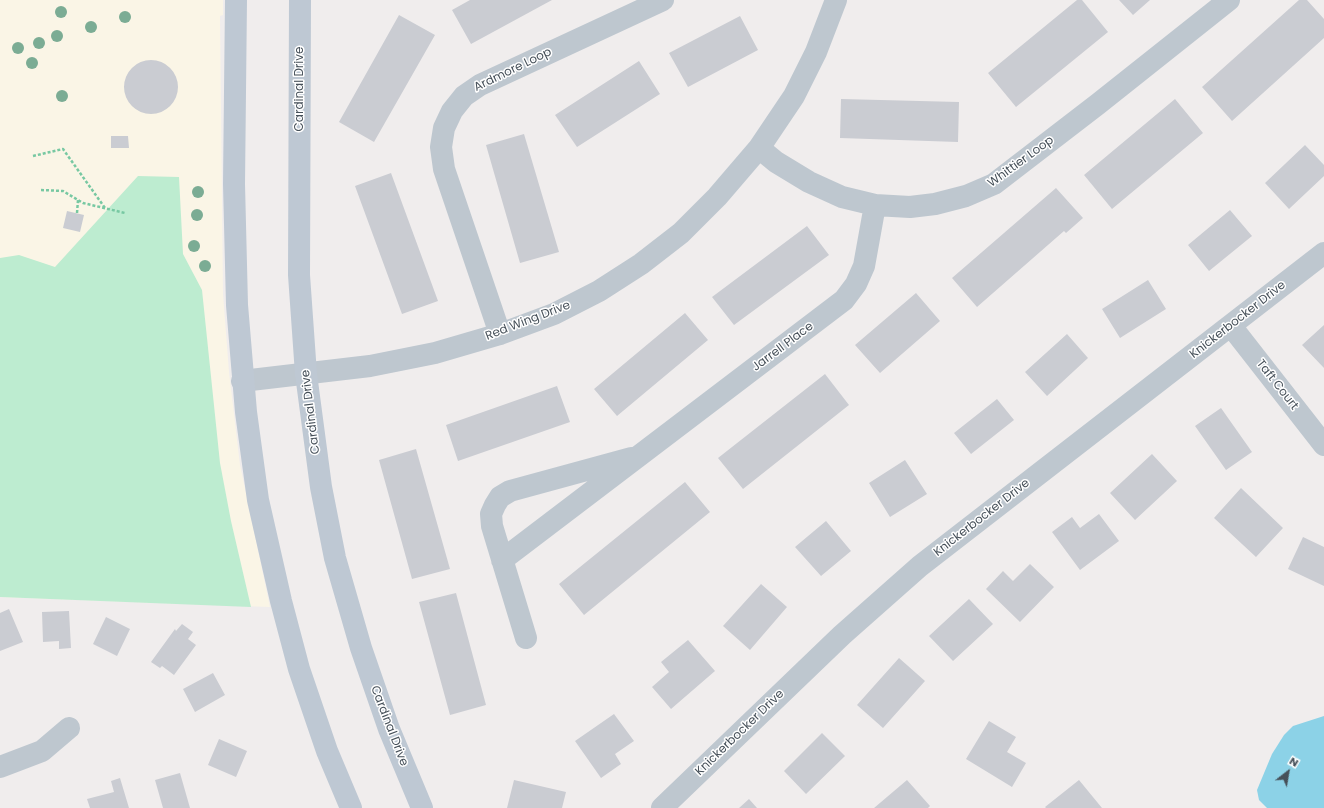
<!DOCTYPE html>
<html>
<head>
<meta charset="utf-8">
<style>
	body { margin:0 }
	#map { position:relative; width:1324px; height:808px; overflow:hidden; background:#f0eded; font-family:Poppins,sans-serif }
	canvas { display:block }
	.north { position:absolute; left:1268px; top:752px; width:40px; height:40px; -webkit-text-stroke:3px #fff; paint-order:stroke; rotate:31deg; font-size:11px; font-weight:700; line-height:16px; text-align:center; color:#465059 }
	.north::after { content:''; display:block; margin:auto; width:14px; height:18px; background:#465059; clip-path:polygon(50% 0,100% 100%,50% 72%,0 100%) }
</style>
</head>
<body>
<div id="map">
<canvas width="1324" height="808"></canvas>
<div class="north">N</div>
</div>
<script>
const context = document.querySelector('canvas').getContext('2d');
context.lineJoin = 'round';
function fillPath(path, color) {
  context.fillStyle = color;
  context.fill(path, 'evenodd');
}
function poly(rows) {
  const path = new Path2D();
  for (const r of rows) {
    if (r.length === 3) {
      path.moveTo(r[0] + r[2], r[1]);
      path.arc(r[0], r[1], r[2], 0, 2 * Math.PI);
      continue;
    }
    path.moveTo(r[0], r[1]);
    for (let i = 2; i < r.length; i += 2) path.lineTo(r[i], r[i + 1]);
  }
  return path;
}
function trace(path, color, width, dash) {
  context.strokeStyle = color;
  context.lineWidth = width;
  context.lineCap = dash ? 'butt' : 'round';
  context.setLineDash(dash || []);
  context.stroke(path);
}
function drawText(font, color, halo, rows, align = 'center') {
  context.font = font + ' Poppins,sans-serif';
  context.lineWidth = 3;
  context.setLineDash([]);
  context.textBaseline = 'middle';
  context.strokeStyle = halo;
  context.fillStyle = color;
  for (const [text, x, y, turn = 0] of rows) {
    context.save();
    context.translate(x, y);
    context.rotate((+turn || 0) * Math.PI / 180);
    context.textAlign = isNaN(turn) ? turn : align;
    if (halo) context.strokeText(text, 0, 0);
    context.fillText(text, 0, 0);
    context.restore();
  }
}
fillPath(poly([
	[0,0,223,0,223,15,220,16,223,294,229,372,240,465,270,607,0,597]
]), '#faf5e6');
fillPath(poly([
	[138,176,179,177,183,254,202,290,220,463,231,521,251,607,0,597,0,258,19,255,55,267]
]), '#bdecd0');
fillPath(poly([
	[1324,716,1324,808,1267,808,1259,800,1257,790,1272,754,1284,735,1293,726]
]), '#8cd2e7');
fillPath(poly([
	[470,0,552,0,471,44,452,10],
	[1077,0,1082,0,1108,32,1016,107,988,73],
	[1119,0,1150,0,1133,15],
	[1299,0,1307,0,1324,19,1324,38,1232,121,1202,87],
	[399,15,435,35,374,142,339,122],
	[740,16,758,50,688,87,669,53],
	[151,87,27],
	[639,61,660,94,577,147,555,115],
	[841,99,959,102,958,142,840,138],
	[1175,99,1203,133,1112,209,1084,175],
	[524,134,559,252,520,263,486,145],
	[111,136,128,136,129,148,111,148],
	[1305,145,1324,165,1324,176,1289,209,1265,183],
	[391,173,438,301,402,314,355,186],
	[1056,188,1083,218,1066,233,1064,231,977,307,952,278],
	[1230,210,1252,236,1209,271,1188,245],
	[67,211,84,215,80,232,63,228],
	[807,226,829,255,734,325,712,297],
	[1148,280,1166,309,1120,338,1102,309],
	[916,293,940,321,880,373,855,345],
	[685,313,708,340,617,416,594,389],
	[1324,325,1324,368,1302,345],
	[1067,334,1088,358,1047,396,1025,372],
	[825,374,849,405,743,489,718,458],
	[557,386,570,422,458,461,446,425],
	[997,399,1014,420,971,454,954,433],
	[1221,408,1252,452,1226,470,1195,426],
	[416,449,450,569,412,579,379,460],
	[1152,454,1177,481,1135,520,1110,493],
	[905,460,927,494,890,517,869,483],
	[685,482,710,512,584,615,559,584],
	[1241,488,1283,528,1256,557,1214,518],
	[1099,514,1119,541,1080,570,1052,532,1072,517,1080,528],
	[826,521,851,551,821,576,795,547],
	[1303,537,1324,547,1324,586,1288,569],
	[1030,564,1054,587,1020,622,986,589,1003,571,1013,581],
	[761,584,787,607,750,650,723,626],
	[456,593,486,705,450,715,419,602],
	[969,599,993,624,953,661,929,636],
	[9,609,23,642,0,651,0,613],
	[69,611,71,648,59,649,59,641,43,642,42,612],
	[106,617,130,629,117,656,93,644],
	[182,624,193,632,188,639,196,645,174,675,162,666,160,668,151,662,175,629,176,631],
	[688,640,715,671,671,709,652,687,669,672,661,662],
	[899,658,925,681,883,728,857,705],
	[213,673,225,695,195,712,183,689],
	[614,714,634,741,615,754,621,764,601,778,575,741],
	[989,721,1016,737,1007,752,1026,763,1012,787,966,759],
	[822,733,845,756,806,794,784,771],
	[219,739,247,751,236,777,208,765],
	[180,773,190,808,163,808,155,780],
	[120,778,129,808,90,808,87,799,114,792,111,781],
	[514,780,566,792,562,808,507,808],
	[907,780,930,806,928,808,874,808],
	[1079,780,1102,808,1046,808,1045,807],
	[749,799,757,808,739,808]
]), '#caccd2');
trace(poly([
	[33,156,63,149,105,208],
	[41,190,63,191,83,203,125,213],
	[77,213,78,200]
]), '#77c8a2', 2.5, [3, 2]);
trace(poly([
	[759,148,776,162,809,182,842,197,875,205,910,207,935,204,966,196,994,184,1098,104,1229,0],
	[1231,326,1324,445],
	[500,334,444,169,441,147,444,128,452,111,464,96,480,85,663,0],
	[242,381,370,366,435,353,500,334,554,314,599,291,641,264,681,233,717,197,759,148,794,96,816,52,836,0],
	[502,560,844,300,856,284,864,266,875,205],
	[526,638,492,526,491,514,495,505,500,497,510,491,631,458],
	[0,767,42,751,69,728],
	[662,808,842,635,920,566,1324,253]
]), '#bec7cf', 22);
trace(poly([
	[236,0,234,184,237,305,246,412,258,500,281,601,299,669,327,751,351,808],
	[300,0,299,275,306,374,321,487,335,558,361,648,389,729,422,808]
]), '#bec8d3', 22);
context.fillStyle = '#7bac94';
for (const [x, y] of [
	[61,12],
	[125,17],
	[91,27],
	[57,36],
	[39,43],
	[18,48],
	[32,63],
	[62,96],
	[198,192],
	[197,215],
	[194,246],
	[205,266]
]) {
  context.beginPath();
  context.arc(x, y, 6, 0, 2 * Math.PI);
  context.fill();
}
drawText('12px', '#465059', '#fff', [
	["Ardmore Loop",513,70,-26],
	["Cardinal Drive",300,89,-90],
	["Whittier Loop",1021,162,-36],
	["Knickerbocker Drive",1238,320,-38],
	["Red Wing Drive",528,321,-21],
	["Jarrell Place",783,347,-37],
	["Taft Court",1277,385,52],
	["Cardinal Drive",311,412,-97],
	["Knickerbocker Drive",982,518,-38],
	["Cardinal Drive",389,726,69],
	["Knickerbocker Drive",740,733,-44]
]);
</script>
</body>
</html>
